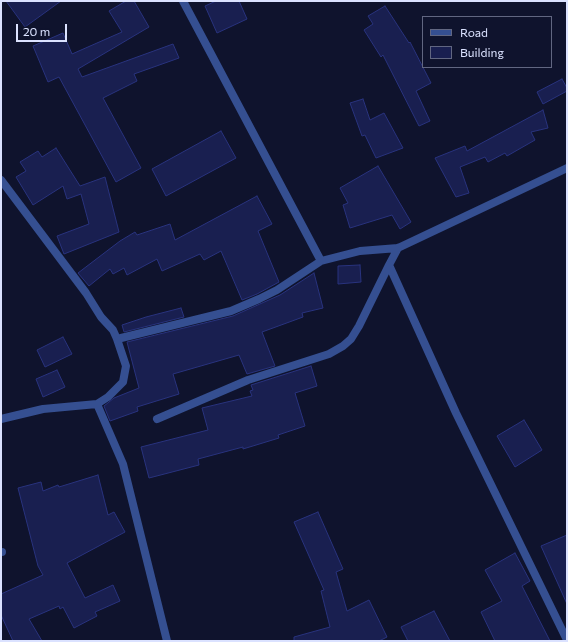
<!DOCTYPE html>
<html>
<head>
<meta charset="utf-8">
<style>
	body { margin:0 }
	#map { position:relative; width:568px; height:642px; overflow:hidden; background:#0f132d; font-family:Commissioner,sans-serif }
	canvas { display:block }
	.frame { position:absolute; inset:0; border:2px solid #dbe2ff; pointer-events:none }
	.legend { position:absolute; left:422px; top:16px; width:130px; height:52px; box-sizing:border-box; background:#0f132d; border:1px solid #616681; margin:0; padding:5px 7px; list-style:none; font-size:12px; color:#dbe2ff }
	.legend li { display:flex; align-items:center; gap:8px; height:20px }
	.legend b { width:20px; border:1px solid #616681 }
	.scale { position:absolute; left:16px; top:24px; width:51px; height:18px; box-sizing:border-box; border:2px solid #dbe2ff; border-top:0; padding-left:5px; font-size:12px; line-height:14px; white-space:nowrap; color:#dbe2ff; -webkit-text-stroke:3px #0f132d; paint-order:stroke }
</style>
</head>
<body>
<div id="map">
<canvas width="568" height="642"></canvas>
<div class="frame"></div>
<ul class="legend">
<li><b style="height:5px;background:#354f91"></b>Road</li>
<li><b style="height:11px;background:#191f50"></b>Building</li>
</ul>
<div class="scale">20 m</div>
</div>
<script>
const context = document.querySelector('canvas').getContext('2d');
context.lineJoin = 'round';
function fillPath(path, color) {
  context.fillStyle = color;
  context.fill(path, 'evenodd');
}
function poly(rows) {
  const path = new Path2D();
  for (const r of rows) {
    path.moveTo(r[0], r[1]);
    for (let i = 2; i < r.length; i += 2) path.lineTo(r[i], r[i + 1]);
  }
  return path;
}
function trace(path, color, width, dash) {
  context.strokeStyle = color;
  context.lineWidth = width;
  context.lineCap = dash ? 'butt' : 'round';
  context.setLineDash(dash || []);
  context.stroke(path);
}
const building = poly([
	[6,1,61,1,25,27,6,1],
	[126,1,134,1,149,27,78,69,82,77,173,44,179,58,134,74,137,81,103,98,141,168,116,182,59,77,48,82,33,46,63,33,72,54,122,32,109,11,126,1],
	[216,1,239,1,247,19,217,33,205,6,216,1],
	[385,6,409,43,410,42,431,83,416,91,430,121,419,126,383,55,381,57,364,30,373,24,368,16,385,6],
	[562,79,567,88,567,91,543,104,537,92,562,79],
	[363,99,370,120,384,113,403,148,376,158,365,135,362,136,350,103,363,99],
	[543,110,548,128,531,132,535,140,507,156,505,153,488,162,485,157,460,167,469,193,456,197,435,158,465,146,467,151,543,110],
	[221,131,236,158,166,196,152,169,221,131],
	[56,148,80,186,105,177,119,232,64,254,57,236,89,224,81,194,67,199,63,186,33,205,16,177,26,171,20,162,38,151,42,157,56,148],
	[378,166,411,222,400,229,392,215,350,228,343,205,348,203,340,188,378,166],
	[257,196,272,224,258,231,279,282,257,294,242,300,221,251,204,260,200,254,162,271,157,259,127,275,124,268,113,274,110,269,89,286,78,273,120,241,135,232,137,235,170,224,175,240,257,196],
	[360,265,361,282,338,284,338,266,360,265],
	[314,273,323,308,302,313,303,317,262,332,275,366,247,374,239,355,173,374,179,394,137,407,138,411,110,421,104,406,114,398,139,388,127,342,233,316,280,295,314,273],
	[181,308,184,317,124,332,122,325,146,317,181,308],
	[63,337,72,354,45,367,37,350,63,337],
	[311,366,317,386,295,393,305,426,278,435,279,438,243,449,243,447,198,459,199,465,149,478,141,447,208,430,202,408,252,396,250,391,253,390,251,385,311,366],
	[57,370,65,387,43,397,36,379,57,370],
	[524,420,542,450,515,467,497,436,524,420],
	[98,475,108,515,114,512,125,532,67,563,85,598,113,585,120,601,95,612,97,616,74,628,63,607,60,609,59,606,29,619,42,641,13,641,1,615,1,594,43,575,38,566,18,488,41,482,43,491,58,485,59,487,98,475],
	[318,512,343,569,336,572,347,611,369,600,387,637,379,641,294,641,294,637,330,627,321,591,324,590,294,522,318,512],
	[567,535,567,604,541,546,567,535],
	[515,553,530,581,522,586,550,641,495,641,481,612,502,601,485,570,515,553],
	[434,611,450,641,408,641,401,627,434,611]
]);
fillPath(building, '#191f50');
trace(building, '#29337e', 1);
trace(poly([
	[183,1,321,261],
	[1,180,86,293,101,317,113,330,117,339,126,366,123,382,108,397,97,404,123,464,167,641],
	[398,248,389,265,456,413,567,640],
	[117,339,231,311,259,299,277,290,321,261,360,251,398,248,567,168],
	[1,419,43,409,97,404],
	[157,419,248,380,329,354,343,346,351,339,359,326,389,265],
	[1,552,2,552]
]), '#354f91', 8);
</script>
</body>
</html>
